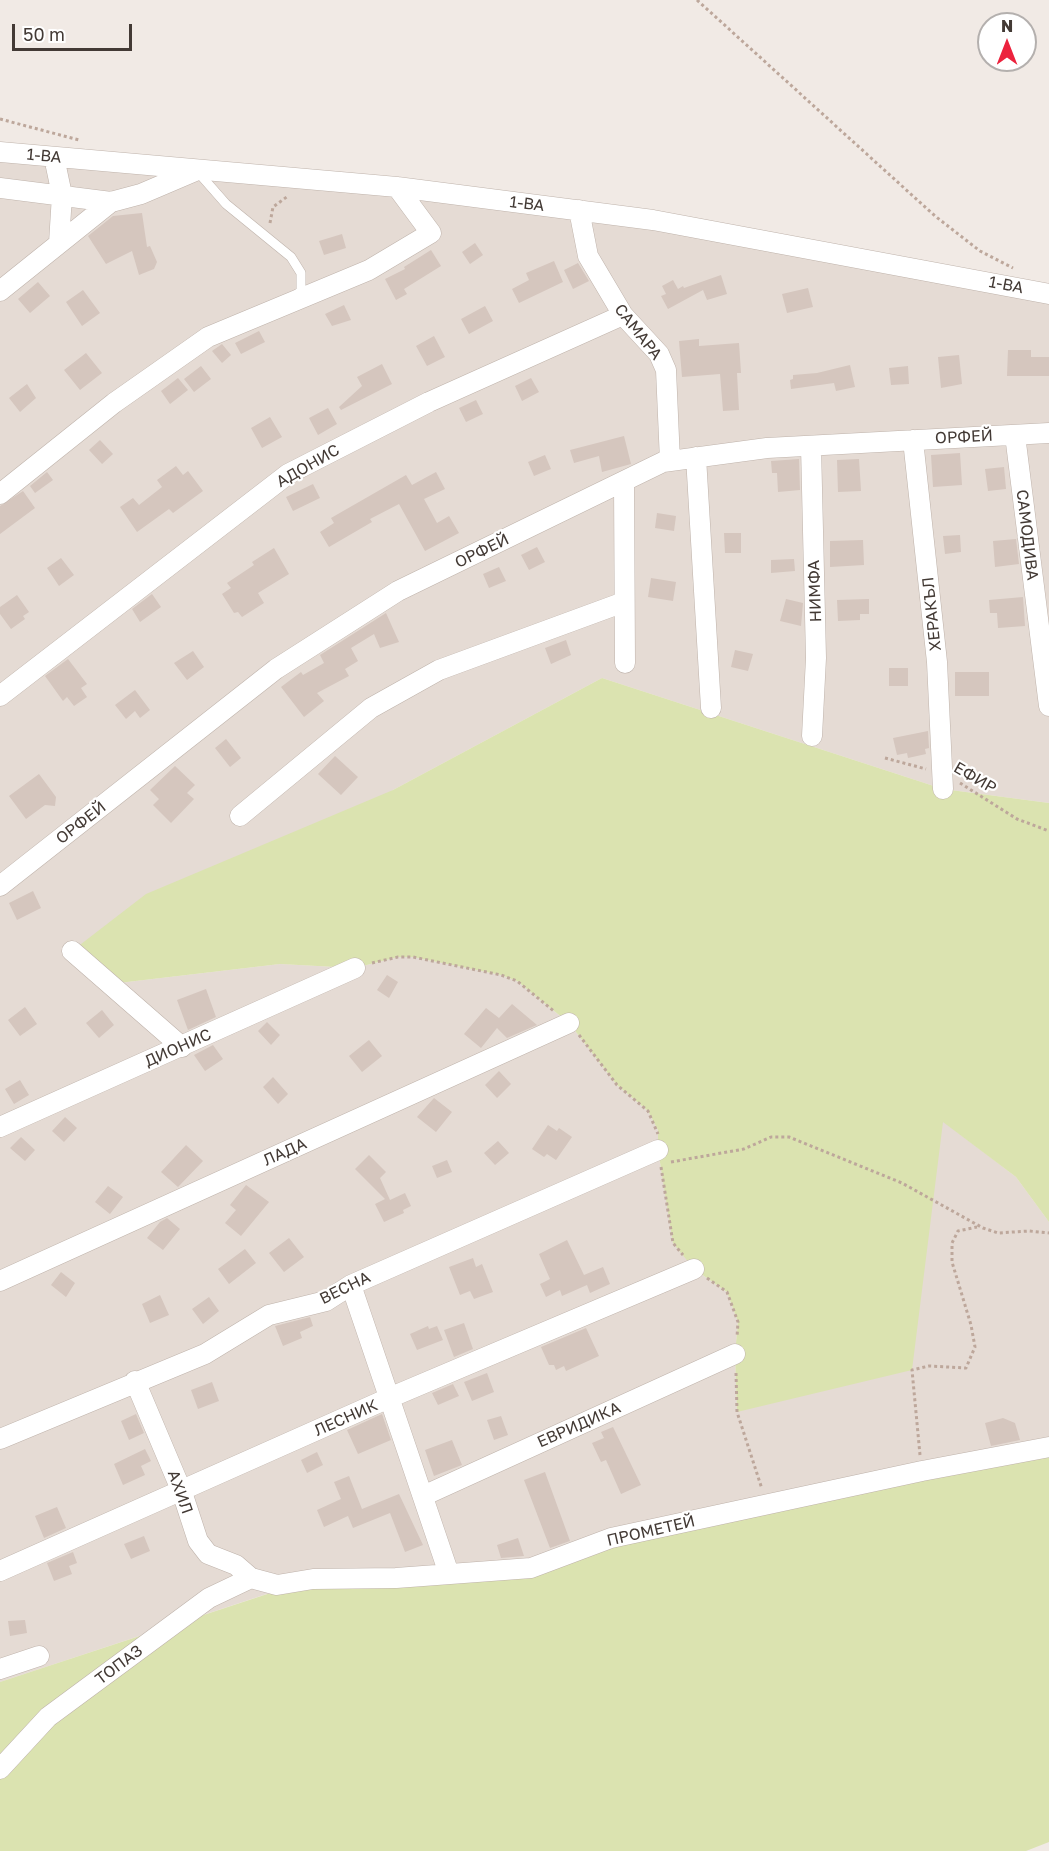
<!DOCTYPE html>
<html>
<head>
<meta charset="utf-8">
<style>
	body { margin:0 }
	#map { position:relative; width:1049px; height:1851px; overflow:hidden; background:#f1eae5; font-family:"Golos Text",sans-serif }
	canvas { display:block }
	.north { position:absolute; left:977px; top:12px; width:60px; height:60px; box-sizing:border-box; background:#fff; border:2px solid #b4b0ae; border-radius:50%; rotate:0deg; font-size:16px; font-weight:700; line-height:24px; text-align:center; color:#433a35 }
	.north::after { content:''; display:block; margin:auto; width:21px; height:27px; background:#ec223d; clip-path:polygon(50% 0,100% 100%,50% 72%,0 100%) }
	.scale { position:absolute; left:12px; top:24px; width:120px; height:27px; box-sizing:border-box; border:3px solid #433a35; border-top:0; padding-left:8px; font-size:18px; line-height:21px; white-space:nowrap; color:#433a35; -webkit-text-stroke:4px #fff; paint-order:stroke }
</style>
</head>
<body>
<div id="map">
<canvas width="1049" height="1851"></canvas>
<div class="north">N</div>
<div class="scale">50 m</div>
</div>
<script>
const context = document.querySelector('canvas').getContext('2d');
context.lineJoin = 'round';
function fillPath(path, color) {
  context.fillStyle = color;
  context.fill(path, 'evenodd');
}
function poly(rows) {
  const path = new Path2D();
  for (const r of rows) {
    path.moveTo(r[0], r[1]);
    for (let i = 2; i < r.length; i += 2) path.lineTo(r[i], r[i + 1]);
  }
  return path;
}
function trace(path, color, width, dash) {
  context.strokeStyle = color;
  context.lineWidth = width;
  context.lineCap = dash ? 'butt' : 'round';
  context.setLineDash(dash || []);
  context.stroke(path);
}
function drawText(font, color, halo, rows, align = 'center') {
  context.font = font + ' "Golos Text",sans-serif';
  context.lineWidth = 4.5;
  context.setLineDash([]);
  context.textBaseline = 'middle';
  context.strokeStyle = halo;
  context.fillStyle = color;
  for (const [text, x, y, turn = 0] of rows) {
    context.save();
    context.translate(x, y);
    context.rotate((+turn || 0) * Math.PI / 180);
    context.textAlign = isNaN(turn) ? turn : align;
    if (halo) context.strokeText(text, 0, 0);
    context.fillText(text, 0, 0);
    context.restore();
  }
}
fillPath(poly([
	[0,152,397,187,1049,294,1049,803,943,789,602,678,393,790,110,984,280,964,355,968,398,957,413,957,501,975,517,981,569,1023,617,1085,648,1111,658,1130,660,1164,694,1269,727,1292,738,1322,735,1354,737,1412,943,1121,1016,1177,1049,1222,1049,1445,531,1568,312,1579,0,1682]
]), '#e5dbd4');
fillPath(poly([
	[602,678,943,789,1049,803,1049,1222,1016,1177,943,1122,912,1370,737,1412,735,1354,738,1322,727,1292,694,1269,673,1243,658,1150,658,1130,648,1111,617,1085,569,1023,517,981,501,975,413,957,398,957,355,968,280,964,110,984,72,951,146,894,393,790],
	[1049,1445,1049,1842,1026,1851,0,1851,0,1682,313,1579,531,1568,611,1538]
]), '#dbe3b0');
fillPath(poly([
	[142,213,147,247,150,246,157,262,154,269,139,275,132,251,106,264,88,236,113,216],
	[342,234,346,248,324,255,319,241],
	[475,243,483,255,470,264,462,252],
	[431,250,441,266,404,289,407,294,396,300,385,279,405,269,404,267],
	[554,261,563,282,519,303,512,289,529,280,526,273],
	[578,263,589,281,573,289,564,270],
	[721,275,727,294,707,300,703,290,668,309,661,296,666,294,662,286,673,280,678,289,683,286,684,288],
	[38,282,50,296,30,313,18,299],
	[808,288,813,307,787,313,782,294],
	[83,290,100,313,82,326,66,302],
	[344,305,351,320,332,326,325,314],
	[485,306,493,321,469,334,461,319],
	[259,331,265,342,241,354,235,343],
	[434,336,445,357,427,366,416,346],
	[699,339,699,346,739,343,741,373,737,373,739,410,723,411,720,374,682,377,679,341],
	[222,344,231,355,222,363,212,351],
	[1008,350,1031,350,1031,357,1049,357,1049,376,1007,376],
	[86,353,102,373,80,390,64,370],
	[959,355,962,384,941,388,938,357],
	[382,364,392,384,341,410,339,407,362,386,357,377],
	[850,365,855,387,836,391,834,383,791,389,790,380,793,379,793,375,817,373],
	[201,366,211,379,194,392,184,379],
	[908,366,909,384,891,385,889,368],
	[178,378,188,390,170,404,161,391],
	[531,378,539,392,522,401,515,386],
	[27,384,36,398,20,412,9,398],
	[476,400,483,414,466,422,459,408],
	[328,408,337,424,318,435,309,418],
	[270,417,282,437,262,448,251,428],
	[624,436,631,464,602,472,599,456,574,463,570,450],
	[100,440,113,454,102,464,89,450],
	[960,453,962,485,933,487,931,455],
	[545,455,551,469,534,476,528,462],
	[799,459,800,490,778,492,777,473,772,473,771,461],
	[859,459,861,491,838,492,837,460],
	[176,466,183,475,188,471,203,491,173,513,169,509,137,532,120,507,133,498,139,505,162,487,157,480],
	[1004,467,1006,489,988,491,985,469],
	[47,472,53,480,35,493,30,486],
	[436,472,445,489,424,499,437,523,449,516,459,533,425,551,399,504,370,519,372,522,329,547,320,532,334,523,331,518,406,475,412,485],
	[313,484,320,498,293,511,286,497],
	[23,491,35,508,0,534,0,506],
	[657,513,676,516,674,531,655,528],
	[724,533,741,533,741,553,725,553],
	[960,535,961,552,945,554,943,536],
	[1016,539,1019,564,995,567,993,541],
	[863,540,864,565,830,567,830,541],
	[537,547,545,562,529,570,521,555],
	[274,548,289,574,258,593,264,603,242,617,238,612,234,613,222,594,231,588,227,583,254,565,252,562],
	[61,558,74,575,59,586,47,568],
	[794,559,795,571,771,573,771,560],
	[499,567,506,581,489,588,483,574],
	[651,578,676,582,673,601,648,597],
	[152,594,161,607,140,622,132,609],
	[17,595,29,612,23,616,25,619,11,629,0,614,0,607],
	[1023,597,1025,626,998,628,997,613,990,613,989,600],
	[786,599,803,603,801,626,780,621],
	[869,599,869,614,860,614,860,620,838,621,837,600],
	[386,613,399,642,380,648,374,634,351,648,358,661,345,669,349,676,317,693,324,701,304,717,281,687,301,672,303,675,324,663,320,655],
	[566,640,571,655,551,664,545,648],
	[735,650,753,654,748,671,731,667],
	[193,651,204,667,187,680,174,663],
	[68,659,87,684,81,688,87,697,74,706,67,697,63,701,45,676],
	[889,668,908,668,908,686,889,686],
	[955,672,989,672,989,696,955,696],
	[135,690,150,710,140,718,135,711,126,719,115,705],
	[928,731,929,748,925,749,926,754,908,758,907,753,897,755,893,738],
	[226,739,241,758,230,767,215,748],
	[335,756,358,777,341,795,318,774],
	[175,766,195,785,187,793,194,799,171,823,153,805,159,799,150,790],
	[39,774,56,797,55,806,45,805,26,819,9,796],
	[33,891,41,908,17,920,9,903],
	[387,975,398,982,389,998,377,990],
	[206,989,216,1017,188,1030,177,1000],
	[512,1004,537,1025,507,1038,497,1028,481,1048,464,1034,486,1008,499,1018],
	[25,1007,37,1024,20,1036,8,1020],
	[102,1010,114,1025,99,1038,86,1023],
	[267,1022,280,1035,271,1045,258,1031],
	[369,1040,382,1056,362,1072,349,1056],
	[213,1045,223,1059,205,1071,194,1055],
	[499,1071,511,1084,497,1098,485,1085],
	[273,1077,288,1094,278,1104,263,1087],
	[20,1080,29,1095,14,1104,5,1089],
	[434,1098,452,1112,436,1132,417,1117],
	[65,1117,77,1128,64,1142,52,1131],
	[548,1125,557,1131,559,1128,572,1137,556,1160,547,1154,544,1157,532,1149],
	[21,1137,35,1150,25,1161,10,1148],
	[498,1141,509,1153,495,1165,484,1153],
	[186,1145,203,1161,178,1187,161,1172],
	[369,1155,386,1172,380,1178,390,1200,405,1193,411,1206,403,1210,404,1213,384,1222,375,1204,385,1199,355,1169],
	[447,1160,452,1172,437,1178,432,1166],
	[246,1185,269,1202,241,1236,225,1223,236,1210,230,1205],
	[108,1186,123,1197,110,1214,95,1202],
	[167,1218,180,1229,163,1250,147,1238,160,1222],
	[289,1238,304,1257,284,1272,269,1253],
	[567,1240,584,1275,603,1267,610,1284,590,1293,587,1285,562,1296,560,1290,546,1297,540,1284,550,1279,539,1254],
	[245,1249,256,1263,229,1284,218,1269],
	[473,1258,476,1267,482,1264,493,1292,474,1299,470,1291,460,1295,449,1267],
	[61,1272,75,1283,66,1297,51,1285],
	[160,1295,169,1315,150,1323,142,1304],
	[209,1297,219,1311,203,1324,192,1309],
	[310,1317,313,1326,300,1332,302,1338,283,1346,275,1326],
	[464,1323,473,1349,454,1357,444,1330],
	[428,1326,429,1329,437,1326,443,1340,417,1350,410,1334],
	[586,1328,599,1356,566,1371,564,1366,556,1370,554,1365,549,1365,541,1347],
	[487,1373,494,1392,472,1401,464,1382],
	[212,1382,219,1401,198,1409,191,1390],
	[453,1384,459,1396,438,1405,432,1393],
	[136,1414,144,1433,129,1440,121,1421],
	[382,1414,391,1440,358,1454,347,1430],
	[501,1416,508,1435,494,1440,487,1420],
	[1003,1418,1015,1423,1020,1440,991,1446,985,1423],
	[613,1427,641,1485,621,1494,606,1460,601,1462,592,1443,604,1438,601,1432],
	[452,1440,462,1465,434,1476,425,1450],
	[145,1449,151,1461,141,1466,145,1475,123,1485,114,1464],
	[317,1452,323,1465,307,1473,301,1460],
	[545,1472,570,1541,550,1548,524,1480],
	[349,1476,362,1509,399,1494,423,1545,405,1552,390,1513,353,1528,348,1516,324,1527,317,1510,341,1499,334,1482],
	[57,1507,66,1528,44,1538,35,1516],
	[144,1536,150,1551,131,1559,124,1544],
	[518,1538,524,1556,501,1558,497,1545],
	[73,1552,77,1563,69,1566,72,1574,54,1581,47,1563],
	[25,1620,27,1633,10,1636,8,1621]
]), '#d5c6be');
const lane = poly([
	[197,171,226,204,291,257,301,273,301,291,295,296]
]);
const street = poly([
	[0,152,397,187,653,220,1049,294],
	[54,157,62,195,59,243],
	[0,188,111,202],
	[579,210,588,256,623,315,659,354,666,370,670,461],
	[0,291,111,202,141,194,195,171],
	[1015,435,1049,706],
	[913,440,937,662,943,789],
	[811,446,816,658,812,736],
	[696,457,711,708],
	[624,482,625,663],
	[0,494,114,403,208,337,369,270,431,233,397,187],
	[0,696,288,474,429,402,623,315],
	[240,816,371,708,439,670,624,602],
	[0,886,276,669,398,591,663,462,767,448,1049,433],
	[72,951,182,1047],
	[0,1127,355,968],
	[0,1281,569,1023],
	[351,1285,449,1574],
	[135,1381,182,1492,198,1541,208,1554,236,1565,251,1578,277,1585,313,1579,396,1578,531,1568,611,1538,922,1471,1049,1447],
	[0,1439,205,1354,269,1315,326,1301,351,1285,658,1150],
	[423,1496,735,1354],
	[0,1571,389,1398,694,1269],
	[0,1669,39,1656],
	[0,1769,48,1717,209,1598,251,1578]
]);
trace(lane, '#bfb3ab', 10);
trace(street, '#bfb3ab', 21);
trace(poly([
	[697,0,935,216,980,251,1013,268],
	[0,119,79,140],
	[270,223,273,207,288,196],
	[885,758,926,769],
	[960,783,1017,819,1049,831],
	[372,963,398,957,413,957,501,975,517,981,555,1012],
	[579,1035,617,1085,648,1111,658,1134],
	[671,1162,744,1149,771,1137,789,1137,902,1183,983,1228,998,1233,1029,1231,1049,1233],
	[661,1167,673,1243,683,1255],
	[707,1278,727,1292,738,1322,737,1337],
	[736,1373,737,1412,762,1489],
	[920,1455,912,1370,929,1366,966,1368,975,1347,971,1325,952,1262,952,1243,958,1231,977,1227]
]), '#bda79b', 3, [3, 3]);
trace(lane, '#fff', 9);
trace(street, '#fff', 20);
drawText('16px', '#433a35', '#fff', [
	["1-ВА",44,156,5],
	["1-ВА",527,204,7],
	["1-ВА",1006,285,11],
	["САМАРА",638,332,52],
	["ОРФЕЙ",964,437,-3],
	["АДОНИС",308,466,-30],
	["САМОДИВА",1027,535,83],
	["ОРФЕЙ",482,551,-26],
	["НИМФА",815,591,-92],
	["ХЕРАКЪЛ",932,614,-96],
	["ЕФИР",975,778,30],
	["ОРФЕЙ",81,823,-38],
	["ДИОНИС",178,1048,-24],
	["ЛАДА",285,1152,-24],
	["ВЕСНА",345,1288,-26],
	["ЛЕСНИК",346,1418,-24],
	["ЕВРИДИКА",579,1425,-24],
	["АХИЛ",180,1492,70],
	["ПРОМЕТЕЙ",651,1531,-13],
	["ТОПАЗ",119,1665,-37]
]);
</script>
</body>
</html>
